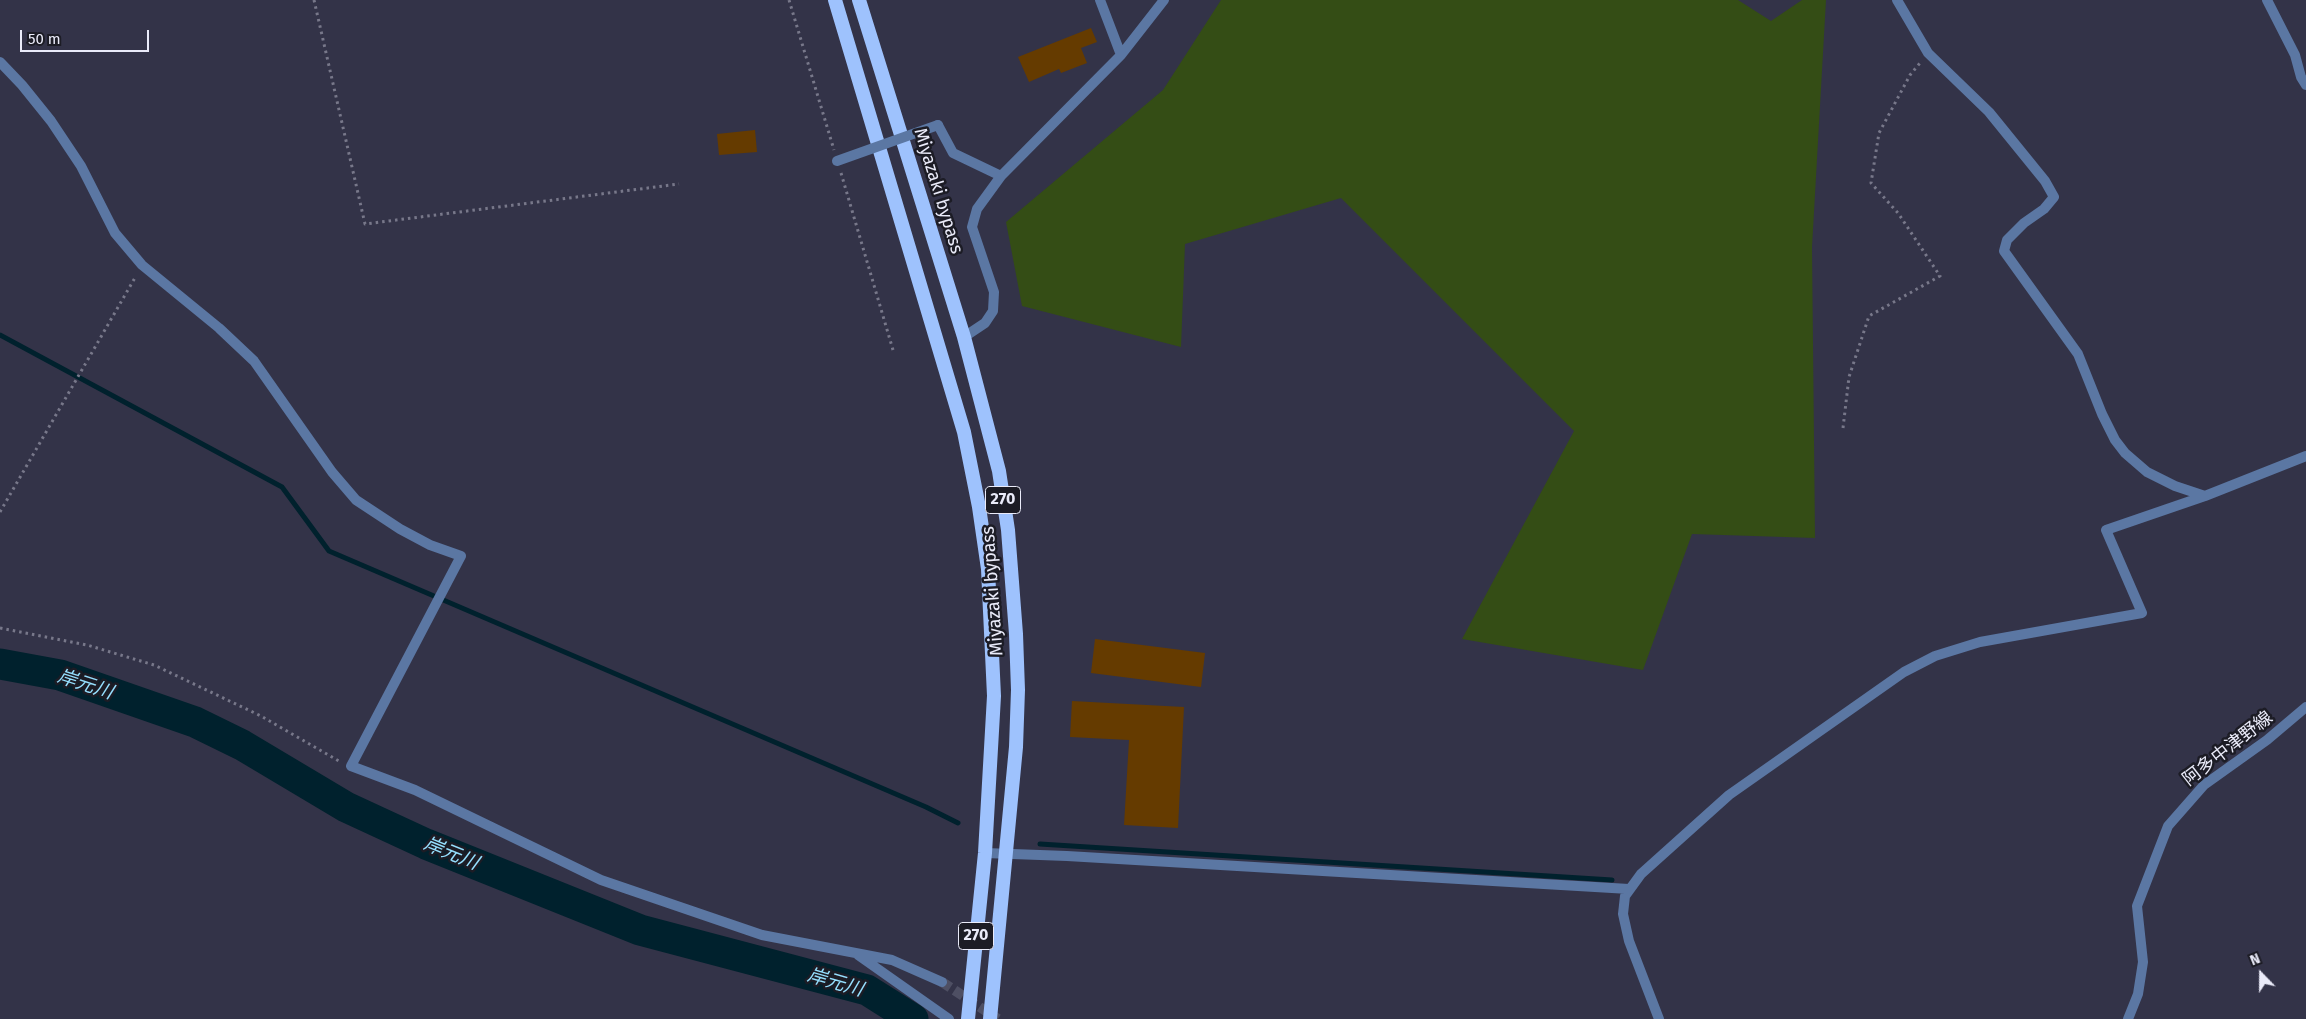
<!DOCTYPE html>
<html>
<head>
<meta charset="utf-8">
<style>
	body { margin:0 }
	#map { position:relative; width:2306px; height:1019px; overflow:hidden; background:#333348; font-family:"Fira Sans",sans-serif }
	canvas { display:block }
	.north { position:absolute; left:2236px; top:949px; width:50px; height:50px; -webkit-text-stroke:4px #1c1c25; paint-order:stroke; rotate:338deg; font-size:14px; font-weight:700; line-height:20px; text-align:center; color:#eaebf9 }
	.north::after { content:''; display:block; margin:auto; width:18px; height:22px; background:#eaebf9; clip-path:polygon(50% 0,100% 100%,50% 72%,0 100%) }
	.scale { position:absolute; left:20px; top:30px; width:129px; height:22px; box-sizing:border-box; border:2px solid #eaebf9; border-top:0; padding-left:6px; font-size:15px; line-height:18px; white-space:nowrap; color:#eaebf9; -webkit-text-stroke:4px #1c1c25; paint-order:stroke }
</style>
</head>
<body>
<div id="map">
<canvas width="2306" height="1019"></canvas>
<div class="north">N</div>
<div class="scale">50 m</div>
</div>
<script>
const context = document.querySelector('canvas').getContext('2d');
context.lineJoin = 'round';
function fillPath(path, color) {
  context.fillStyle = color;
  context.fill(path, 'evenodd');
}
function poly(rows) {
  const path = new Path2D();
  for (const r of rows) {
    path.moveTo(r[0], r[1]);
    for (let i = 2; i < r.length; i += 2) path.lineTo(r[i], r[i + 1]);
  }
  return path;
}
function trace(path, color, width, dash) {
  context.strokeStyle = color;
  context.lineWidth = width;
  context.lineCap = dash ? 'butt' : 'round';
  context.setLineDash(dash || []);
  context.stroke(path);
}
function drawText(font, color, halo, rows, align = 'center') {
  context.font = font + ' "Fira Sans","Noto Sans JP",sans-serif';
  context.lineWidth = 5;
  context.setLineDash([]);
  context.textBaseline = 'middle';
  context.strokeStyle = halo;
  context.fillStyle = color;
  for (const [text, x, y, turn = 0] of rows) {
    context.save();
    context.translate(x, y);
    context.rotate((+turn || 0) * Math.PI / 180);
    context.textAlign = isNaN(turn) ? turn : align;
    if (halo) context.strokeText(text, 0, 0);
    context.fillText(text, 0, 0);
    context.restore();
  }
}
fillPath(poly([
	[1221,0,1738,0,1771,21,1802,0,1826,0,1812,247,1815,538,1692,534,1643,670,1462,639,1574,431,1341,198,1185,244,1181,347,1022,306,1006,222,1163,90]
]), '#344d15');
trace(poly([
	[0,335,282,487,329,551,926,807,958,823],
	[1040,844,1612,880]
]), '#00212d', 5);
trace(poly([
	[0,664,60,675,195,722,242,745,346,807,426,844,640,930,867,990,913,1019]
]), '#00212d', 31);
fillPath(poly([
	[1091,28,1097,42,1081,48,1087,63,1061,73,1059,69,1029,82,1018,57],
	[755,130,757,152,719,155,717,134],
	[1095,639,1205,653,1201,687,1091,673],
	[1072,701,1184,707,1178,828,1124,825,1129,740,1070,737]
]), '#653b00');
trace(poly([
	[942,982,998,1019]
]), '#4e4f63', 10, [10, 5]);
trace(poly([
	[314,0,365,224,679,184],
	[789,0,834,150],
	[841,173,893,350],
	[1843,428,1849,377,1869,316,1940,276,1898,213,1871,183,1879,133,1910,75,1920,63],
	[0,512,136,276],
	[0,628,87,645,154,665,261,716,339,761]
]), '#78788a', 3, [2.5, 4]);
trace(poly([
	[1100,0,1121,55],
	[1897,0,1928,53,1989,112,2045,181,2054,197,2044,209,2024,223,2007,240,2004,251,2078,354,2102,414,2115,440,2125,453,2147,472,2175,486,2205,496],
	[2267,0,2295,55,2301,77,2306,85],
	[0,62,22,85,51,121,81,166,115,233,142,265,219,328,254,361,332,472,356,500,400,529,430,545,461,556,351,766,415,790,601,880,762,935,892,960,942,982],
	[938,125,953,153,1001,176],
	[964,337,985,323,993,311,994,292,972,227,977,209,1001,176,1121,55,1164,0],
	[985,853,1067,856,1629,889],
	[858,955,949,1019],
	[1659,1019,1629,941,1623,914,1625,896,1641,874,1729,795,1904,672,1935,656,1980,642,2142,613,2106,530,2205,496,2306,456],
	[2128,1019,2138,994,2143,962,2137,906,2168,826,2204,785,2267,740,2306,707]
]), '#5b77a3', 10);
trace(poly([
	[835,0,964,432,979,507,988,569,994,696,985,853,968,1019],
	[859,0,964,337,999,471,1008,530,1016,634,1018,690,1016,747,990,1019]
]), '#9ec2fd', 14);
trace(poly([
	[837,161,938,125]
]), '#5b77a3', 10);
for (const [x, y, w] of [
	[1003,500,35],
	[976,936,35]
]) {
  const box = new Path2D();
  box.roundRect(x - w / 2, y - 13.5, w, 27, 4);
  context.fillStyle = '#1c1c25';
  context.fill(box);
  trace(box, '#eaebf9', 1);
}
drawText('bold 16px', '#eaebf9', null, [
	["270",1003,500],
	["270",976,936]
]);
drawText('18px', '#eaebf9', '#1c1c25', [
	["Miyazaki bypass",938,191,73],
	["Miyazaki bypass",993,591,-94],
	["阿多中津野線",2228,749,-38]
]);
drawText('italic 19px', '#96e0ff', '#1c1c25', [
	["岸元川",85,685,18],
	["岸元川",451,854,22],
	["岸元川",835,983,16]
]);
</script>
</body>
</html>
